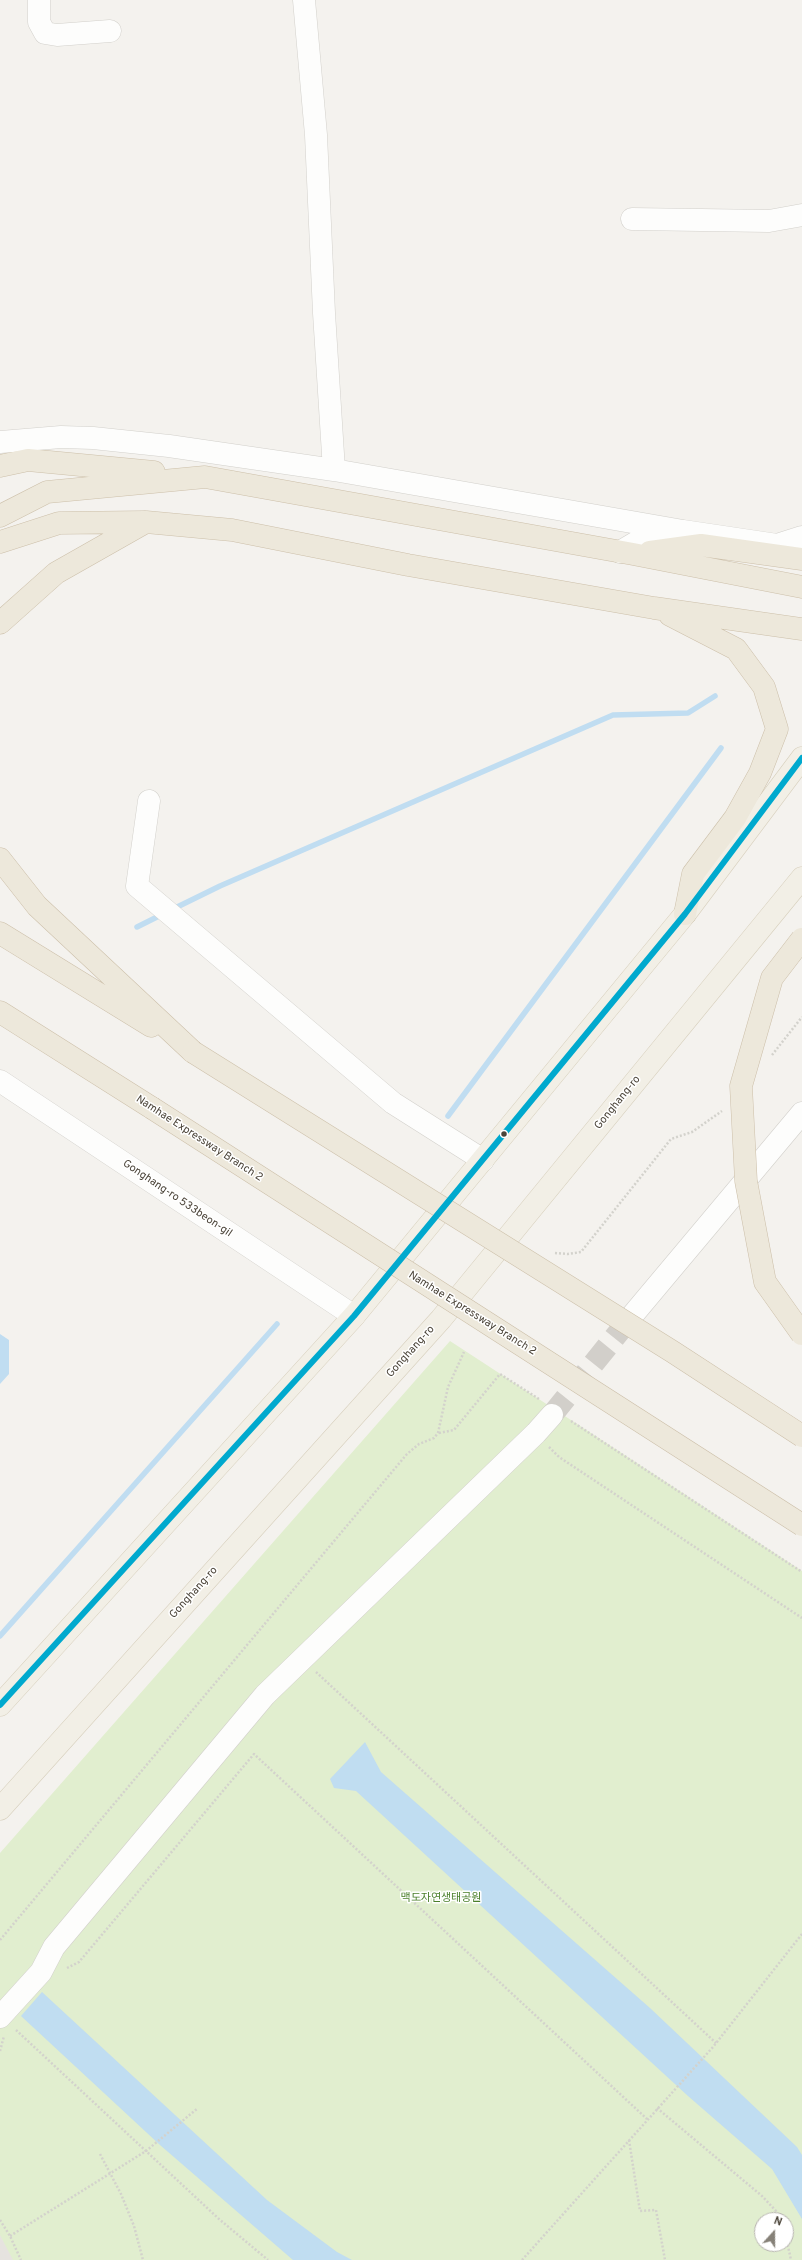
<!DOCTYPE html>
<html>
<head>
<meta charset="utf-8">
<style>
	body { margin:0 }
	#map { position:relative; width:802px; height:2260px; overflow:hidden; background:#f4f2ee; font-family:Overpass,sans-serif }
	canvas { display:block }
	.north { position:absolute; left:754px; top:2212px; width:40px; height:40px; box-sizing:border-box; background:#fff; border:1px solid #b7b4b0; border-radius:50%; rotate:21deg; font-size:11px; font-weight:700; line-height:16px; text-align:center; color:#4b4439 }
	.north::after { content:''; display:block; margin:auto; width:14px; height:18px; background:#868178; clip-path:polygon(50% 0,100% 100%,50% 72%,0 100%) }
</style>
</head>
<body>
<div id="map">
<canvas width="802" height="2260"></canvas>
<div class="north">N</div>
</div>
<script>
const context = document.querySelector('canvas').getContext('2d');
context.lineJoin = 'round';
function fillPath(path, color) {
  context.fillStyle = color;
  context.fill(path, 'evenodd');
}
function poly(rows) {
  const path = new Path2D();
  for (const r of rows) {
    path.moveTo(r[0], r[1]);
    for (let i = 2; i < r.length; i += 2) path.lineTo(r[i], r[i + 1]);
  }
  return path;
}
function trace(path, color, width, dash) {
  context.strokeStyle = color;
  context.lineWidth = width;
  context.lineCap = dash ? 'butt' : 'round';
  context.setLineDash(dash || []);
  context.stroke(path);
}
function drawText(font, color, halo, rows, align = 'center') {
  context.font = font + ' Overpass,"Noto Sans KR",sans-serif';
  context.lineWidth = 3;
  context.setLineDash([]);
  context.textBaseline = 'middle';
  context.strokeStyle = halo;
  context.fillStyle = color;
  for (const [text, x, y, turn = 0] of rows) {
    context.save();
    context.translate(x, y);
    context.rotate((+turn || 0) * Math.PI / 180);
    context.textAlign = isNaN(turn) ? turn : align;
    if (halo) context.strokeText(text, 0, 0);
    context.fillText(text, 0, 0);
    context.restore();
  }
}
fillPath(poly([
	[450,1341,802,1571,802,2260,0,2260,0,1853],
	[762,2220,786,2220,786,2244,762,2244]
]), '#e1eecf');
fillPath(poly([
	[0,2235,1,2237,13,2260,0,2260]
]), '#e6e3df');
fillPath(poly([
	[0,1334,9,1340,9,1374,0,1384],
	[365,1742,381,1772,650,2008,797,2147,802,2155,802,2219,772,2169,688,2096,356,1791,334,1788,330,1779],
	[42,1992,267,2200,337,2252,352,2260,293,2260,160,2145,21,2016]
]), '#c0ddf1');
trace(poly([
	[171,910,220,886,613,715,688,713,715,696],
	[137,927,163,914],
	[448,1116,721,748],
	[0,1636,277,1324]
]), '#c0ddf1', 5.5);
trace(poly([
	[552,1415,631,1317]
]), '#d2cfca', 22, [22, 11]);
const minor = poly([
	[39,0,39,22,45,33,57,35,110,31],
	[304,0,316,135,324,313,334,470],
	[632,219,769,221,802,215],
	[0,442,61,437,93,438,169,446,334,470,683,531],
	[620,552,647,536,683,531,777,545,802,537],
	[149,801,137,886,393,1103,483,1160],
	[0,1081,354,1316],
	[631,1317,802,1113],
	[0,2017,41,1972,54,1947,265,1695,536,1433,552,1415]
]);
const major = poly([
	[0,1705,354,1316,685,914,802,758],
	[0,1809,441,1319,802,878]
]);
const highway = poly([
	[0,466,28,460,154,472],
	[0,516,47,492,205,477,633,554,802,587],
	[0,542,59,523,144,522],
	[650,552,701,545,802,559],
	[670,615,736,649,764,687,777,729,760,773,735,818,693,874,685,914],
	[0,623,56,573,146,522,232,530,408,565,654,608,802,629],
	[0,859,37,906,193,1052],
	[0,933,151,1026],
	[0,1012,152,1108]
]);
trace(minor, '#d2d0cb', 23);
trace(major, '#d6cebb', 23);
trace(highway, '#ccbfa9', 23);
trace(poly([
	[772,1055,802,1017],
	[555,1253,568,1254,581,1252,671,1139,692,1132,722,1111],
	[571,1421,802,1572],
	[439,1433,454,1430,500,1374,539,1399],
	[549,1447,559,1457,802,1618],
	[316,1672,716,2043],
	[0,1940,407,1454,419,1444,434,1438,438,1433,448,1387,464,1352],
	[67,1968,79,1962,254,1754,647,2119],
	[16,2030,219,2219,268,2260],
	[0,2051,4,2036],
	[657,2108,762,2196,776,2211,780,2220],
	[629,2140,640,2211,656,2210,665,2260],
	[100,2154,121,2194,134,2226,143,2260],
	[0,2220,10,2236,21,2260],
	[10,2236,146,2151,198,2108],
	[786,2237,791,2260],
	[522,2260,713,2047,802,1934]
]), '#d3d2cc', 2.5, [2, 2]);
trace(minor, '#fdfdfc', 22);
trace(major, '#f2efe6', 22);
trace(highway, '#ede8db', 22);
const highwayBridge = poly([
	[802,939,772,978,741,1086,746,1181,765,1282,802,1334],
	[193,1052,673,1352,802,1436],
	[152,1108,802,1525]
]);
trace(highwayBridge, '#ccbfa9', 23, []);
trace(highwayBridge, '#ede8db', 22);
trace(poly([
	[0,1705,354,1316,685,914,802,758]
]), '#00a9ce', 6);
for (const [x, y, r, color] of [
	[504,1134,3.5,"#4b4439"]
]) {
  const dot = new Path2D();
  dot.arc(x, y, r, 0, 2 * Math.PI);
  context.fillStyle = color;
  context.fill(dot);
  trace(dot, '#fff', 1.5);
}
drawText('11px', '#4b4439', '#fff', [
	["Gonghang-ro",618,1103,-51],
	["Namhae Expressway Branch 2",199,1139,33],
	["Gonghang-ro 533beon-gil",177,1199,34],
	["Namhae Expressway Branch 2",472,1314,32],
	["Gonghang-ro",411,1352,-48],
	["Gonghang-ro",194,1593,-48]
]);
drawText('11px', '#4a7f2a', '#fff', [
	["맥도자연생태공원",441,1899]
]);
</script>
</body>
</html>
